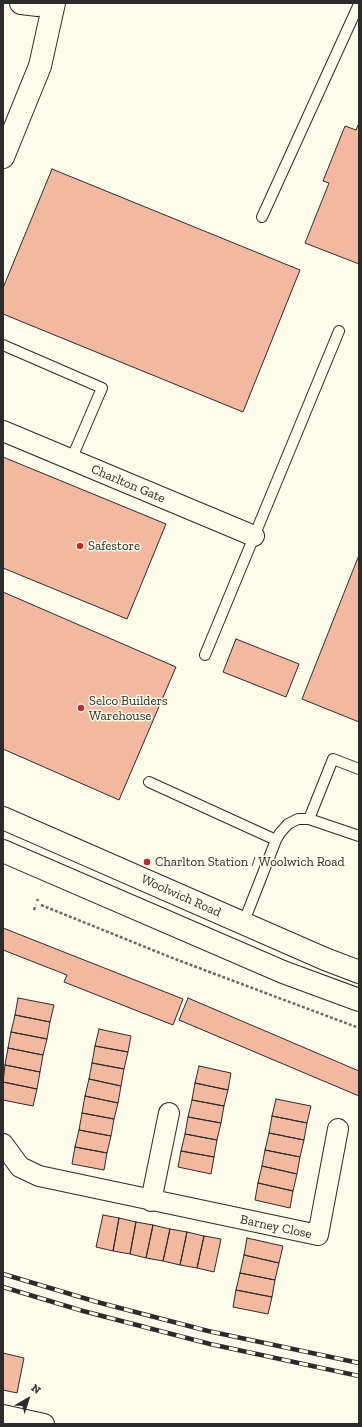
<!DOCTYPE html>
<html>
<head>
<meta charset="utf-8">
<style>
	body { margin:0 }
	#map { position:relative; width:362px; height:1427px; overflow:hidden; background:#fdfbea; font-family:"Zilla Slab",serif }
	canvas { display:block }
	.frame { position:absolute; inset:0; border:4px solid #2b2b2b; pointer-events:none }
	.north { position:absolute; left:8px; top:1379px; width:40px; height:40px; -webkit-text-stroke:3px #fdfbea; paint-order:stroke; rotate:39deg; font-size:11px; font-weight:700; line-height:16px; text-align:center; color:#2b2b2b }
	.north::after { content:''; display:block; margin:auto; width:14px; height:18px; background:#2b2b2b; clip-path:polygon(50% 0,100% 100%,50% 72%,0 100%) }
</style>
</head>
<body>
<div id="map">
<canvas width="362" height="1427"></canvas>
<div class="frame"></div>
<div class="north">N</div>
</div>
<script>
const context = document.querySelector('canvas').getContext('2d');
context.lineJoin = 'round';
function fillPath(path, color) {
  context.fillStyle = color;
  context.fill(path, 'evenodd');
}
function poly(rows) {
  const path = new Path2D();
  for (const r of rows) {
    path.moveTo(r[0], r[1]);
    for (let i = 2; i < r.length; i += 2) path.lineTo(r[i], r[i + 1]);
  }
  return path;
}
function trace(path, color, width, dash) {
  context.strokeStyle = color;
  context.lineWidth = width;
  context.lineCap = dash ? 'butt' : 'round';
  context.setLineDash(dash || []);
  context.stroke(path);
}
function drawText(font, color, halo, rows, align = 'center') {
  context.font = font + ' "Zilla Slab",serif';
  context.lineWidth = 3;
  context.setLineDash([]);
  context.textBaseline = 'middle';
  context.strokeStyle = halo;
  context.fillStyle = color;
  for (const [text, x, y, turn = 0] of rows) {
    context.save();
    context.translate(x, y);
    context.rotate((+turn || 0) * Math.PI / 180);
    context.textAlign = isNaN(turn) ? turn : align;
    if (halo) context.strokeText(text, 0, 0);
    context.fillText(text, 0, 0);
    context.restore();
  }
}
const building = poly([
	[359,123,359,264,305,243,329,183,323,181,345,126,356,130,359,123],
	[52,169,300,270,243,412,3,314,3,288,52,169],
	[3,457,166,524,127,619,3,568,3,457],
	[359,555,359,722,302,699,359,555],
	[3,592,176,667,119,800,3,749,3,592],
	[236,639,299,664,286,697,223,672,236,639],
	[3,928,183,999,173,1025,64,982,67,975,3,950,3,928],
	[18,998,54,1005,50,1022,15,1015,18,998],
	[188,998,359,1071,359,1096,179,1020,188,998],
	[15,1015,50,1022,47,1039,11,1032,15,1015],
	[99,1029,131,1036,128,1052,95,1046,99,1029],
	[11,1032,47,1039,43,1055,8,1048,11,1032],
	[95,1046,128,1052,124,1069,92,1063,95,1046],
	[8,1048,43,1055,40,1072,5,1065,8,1048],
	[92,1063,124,1069,121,1086,89,1079,92,1063],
	[5,1065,40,1072,37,1089,3,1082,5,1065],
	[199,1066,231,1073,228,1090,195,1083,199,1066],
	[89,1079,121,1086,118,1103,85,1096,89,1079],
	[3,1082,37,1089,33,1106,3,1100,3,1082],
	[195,1083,228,1090,224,1106,192,1100,195,1083],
	[85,1096,118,1103,114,1119,82,1113,85,1096],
	[276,1099,311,1106,307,1123,272,1116,276,1099],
	[192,1100,224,1106,221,1123,188,1117,192,1100],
	[82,1113,114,1119,111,1136,79,1130,82,1113],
	[272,1116,307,1123,304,1140,269,1133,272,1116],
	[188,1117,221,1123,217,1140,185,1134,188,1117],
	[79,1130,111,1136,107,1153,75,1147,79,1130],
	[269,1133,304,1140,300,1157,265,1150,269,1133],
	[185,1134,217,1140,214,1157,181,1151,185,1134],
	[75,1147,107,1153,104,1170,72,1164,75,1147],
	[265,1150,300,1157,297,1174,262,1166,265,1150],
	[181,1151,214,1157,211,1174,178,1167,181,1151],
	[262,1166,297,1174,293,1191,258,1183,262,1166],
	[258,1183,293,1191,290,1208,255,1200,258,1183],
	[103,1215,119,1218,113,1251,96,1247,103,1215],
	[119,1218,136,1222,130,1254,113,1251,119,1218],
	[136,1222,153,1225,146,1258,130,1254,136,1222],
	[153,1225,170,1229,163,1261,146,1258,153,1225],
	[170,1229,187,1232,180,1265,163,1261,170,1229],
	[187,1232,204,1236,197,1268,180,1265,187,1232],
	[204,1236,221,1239,214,1272,197,1268,204,1236],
	[247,1238,283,1246,279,1263,244,1255,247,1238],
	[244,1255,279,1263,275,1280,240,1273,244,1255],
	[240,1273,275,1280,272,1297,236,1290,240,1273],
	[236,1290,272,1297,268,1314,233,1307,236,1290],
	[3,1353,24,1358,17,1393,3,1390,3,1353]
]);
fillPath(building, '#f2b8a0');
trace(building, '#2b2b2b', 1);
const service = poly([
	[262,217,359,4],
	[3,345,102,388,71,460],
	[205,655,339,331],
	[149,782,276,840],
	[309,819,333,759,359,769],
	[243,924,276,840,280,833,288,824,298,819,309,819,359,836]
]);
const minor = poly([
	[3,431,254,536],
	[3,1144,20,1167,39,1176,318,1235,338,1129],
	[151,1201,169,1113],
	[3,1415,44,1424]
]);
const tertiary = poly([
	[21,3,38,5,45,3],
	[3,157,40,66,54,3]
]);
const primary = poly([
	[3,818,325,959,359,972],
	[3,851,283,972,359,1000]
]);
trace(service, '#2b2b2b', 12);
trace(minor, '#2b2b2b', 22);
trace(tertiary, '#2b2b2b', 24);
trace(primary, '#2b2b2b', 24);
trace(poly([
	[37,901,38,899],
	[41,905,175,959,359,1028],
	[34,910,36,905]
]), '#6a6964', 2.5, [3, 2]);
trace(service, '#fdfbea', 10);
trace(minor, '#fdfbea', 20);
trace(tertiary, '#fdfbea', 22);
trace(primary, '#fdfbea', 22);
const rail = poly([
	[3,1274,97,1302,208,1331,359,1363],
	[3,1287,83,1311,210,1344,359,1376]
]);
trace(rail, '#2b2b2b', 4.5);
trace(rail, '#fdfbea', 3, [9]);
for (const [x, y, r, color] of [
	[80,546,4,"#c62828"],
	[81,708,4,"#c62828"],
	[147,862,4,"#c62828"]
]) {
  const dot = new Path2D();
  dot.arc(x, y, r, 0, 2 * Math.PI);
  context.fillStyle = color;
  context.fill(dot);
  trace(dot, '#fdfbea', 1.5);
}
drawText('13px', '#2b2b2b', '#fdfbea', [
	["Charlton Gate",128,484,23],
	["Woolwich Road",181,896,24],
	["Barney Close",276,1227,12]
]);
drawText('13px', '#2b2b2b', '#fdfbea', [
	["Safestore",88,546],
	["Selco Builders",89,701],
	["Warehouse",89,716],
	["Charlton Station / Woolwich Road",155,862]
], 'left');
</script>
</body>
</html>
